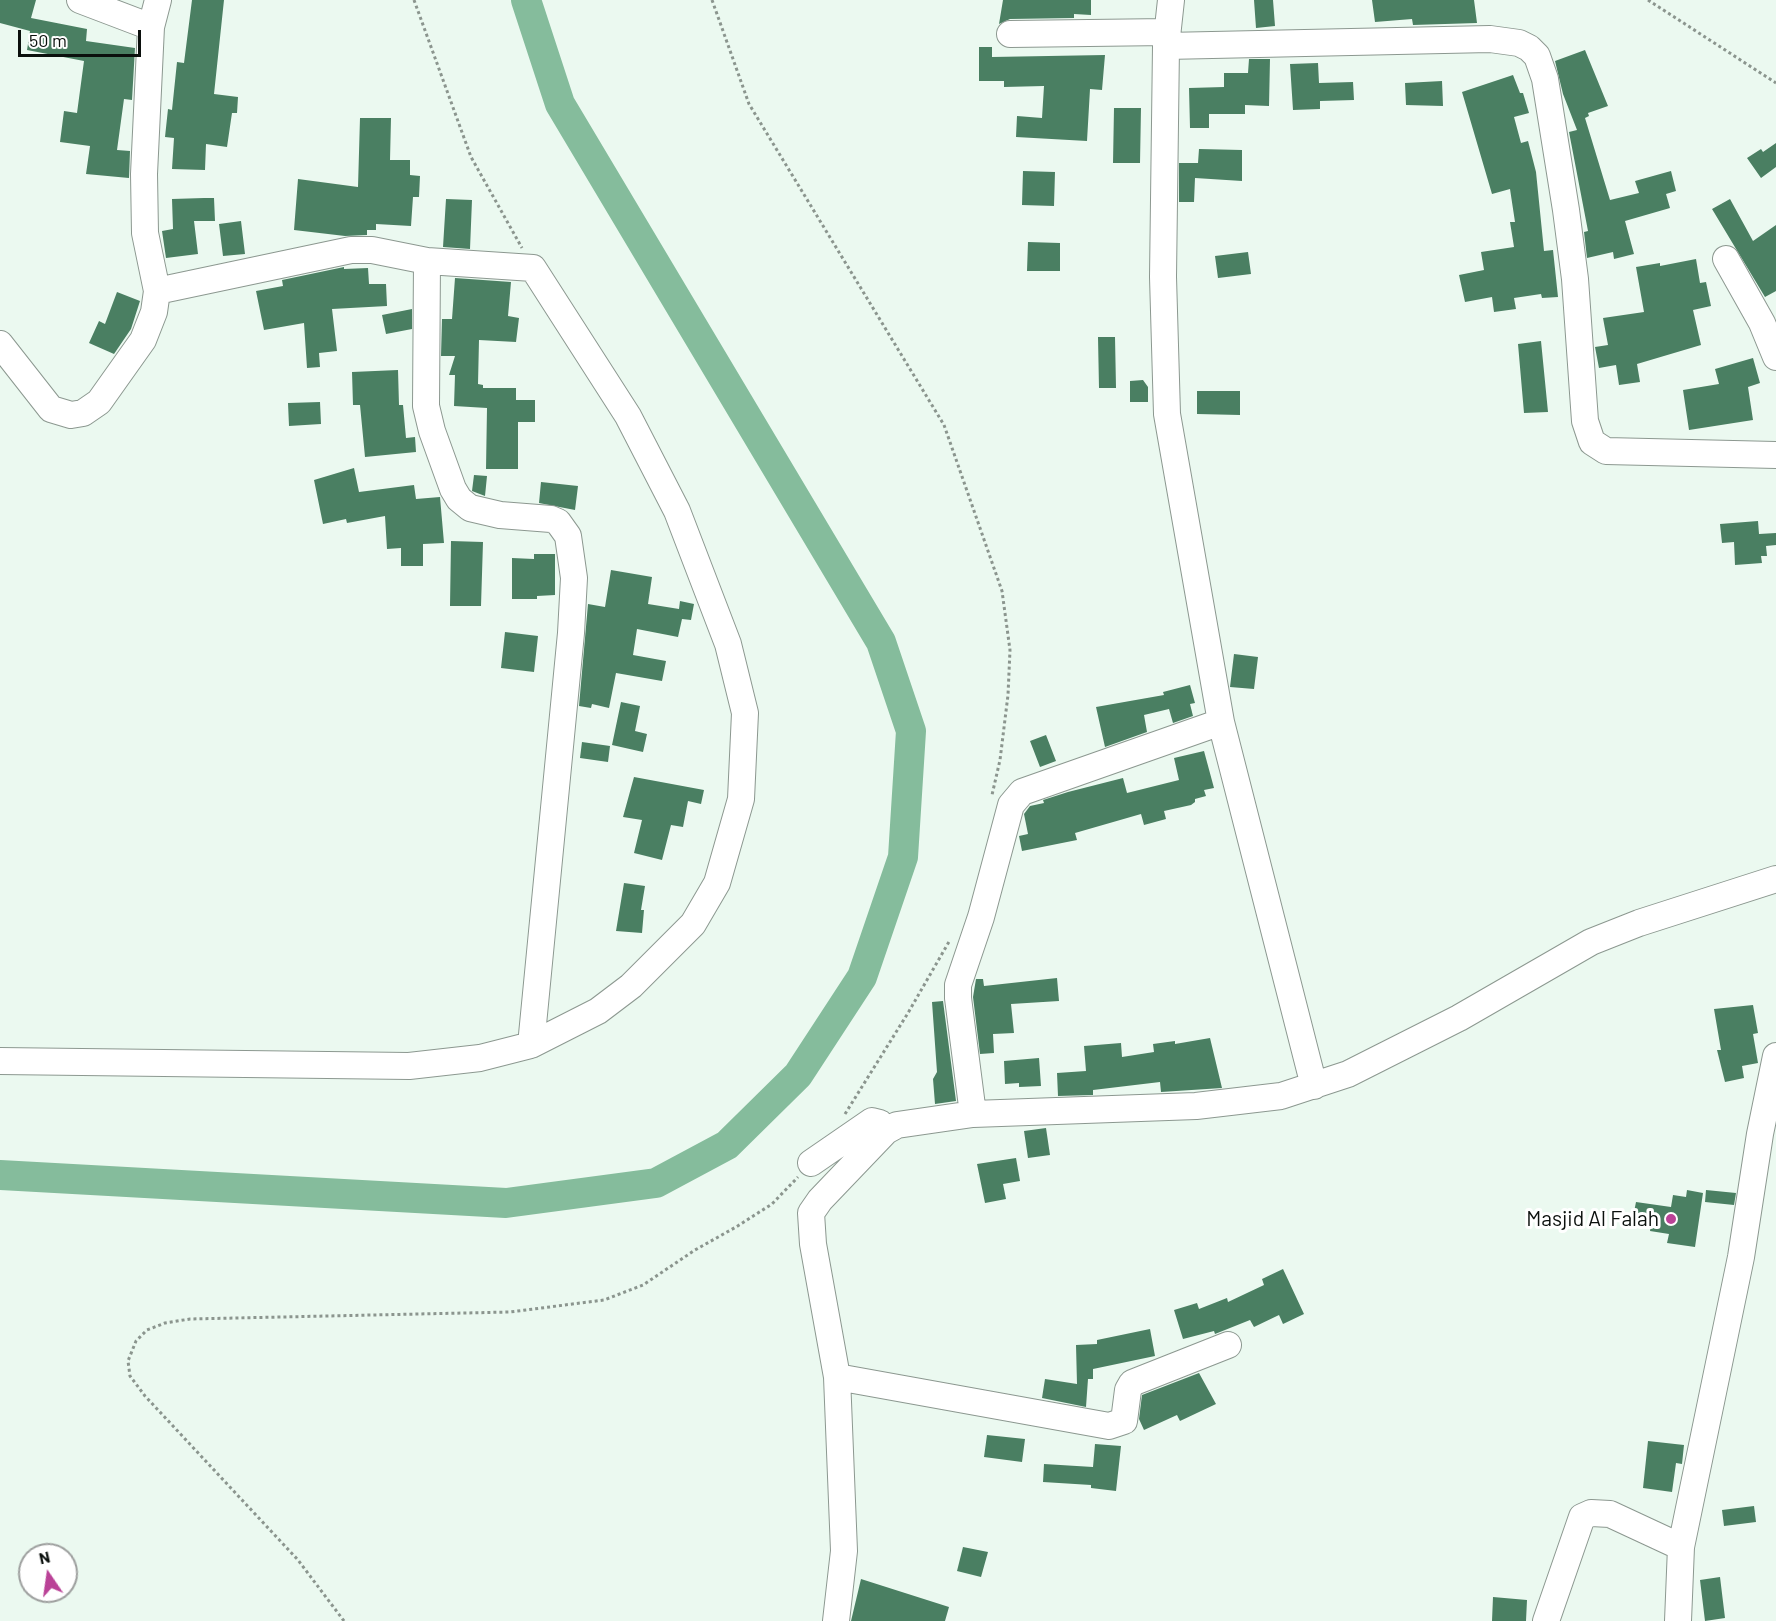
<!DOCTYPE html>
<html>
<head>
<meta charset="utf-8">
<style>
	body { margin:0 }
	#map { position:relative; width:1776px; height:1621px; overflow:hidden; background:#ebf9f0; font-family:Barlow,sans-serif }
	canvas { display:block }
	.north { position:absolute; left:18px; top:1543px; width:60px; height:60px; box-sizing:border-box; background:#fff; border:2px solid #9d9f9e; border-radius:50%; rotate:347deg; font-size:16px; font-weight:700; line-height:24px; text-align:center; color:#0b100d }
	.north::after { content:''; display:block; margin:auto; width:21px; height:27px; background:#ba4297; clip-path:polygon(50% 0,100% 100%,50% 72%,0 100%) }
	.scale { position:absolute; left:18px; top:30px; width:123px; height:27px; box-sizing:border-box; border:3px solid #0b100d; border-top:0; padding-left:8px; font-size:18px; line-height:21px; white-space:nowrap; color:#0b100d; -webkit-text-stroke:4px #fff; paint-order:stroke }
</style>
</head>
<body>
<div id="map">
<canvas width="1776" height="1621"></canvas>
<div class="north">N</div>
<div class="scale">50 m</div>
</div>
<script>
const context = document.querySelector('canvas').getContext('2d');
context.lineJoin = 'round';
function poly(rows) {
  const path = new Path2D();
  for (const r of rows) {
    path.moveTo(r[0], r[1]);
    for (let i = 2; i < r.length; i += 2) path.lineTo(r[i], r[i + 1]);
  }
  return path;
}
function trace(path, color, width, dash) {
  context.strokeStyle = color;
  context.lineWidth = width;
  context.lineCap = dash ? 'butt' : 'round';
  context.setLineDash(dash || []);
  context.stroke(path);
}
function fillPath(path, color) {
  context.fillStyle = color;
  context.fill(path, 'evenodd');
}
function drawText(font, color, halo, rows, align = 'center') {
  context.font = font + ' Barlow,sans-serif';
  context.lineWidth = 6;
  context.setLineDash([]);
  context.textBaseline = 'middle';
  context.strokeStyle = halo;
  context.fillStyle = color;
  for (const [text, x, y, turn = 0] of rows) {
    context.save();
    context.translate(x, y);
    context.rotate((+turn || 0) * Math.PI / 180);
    context.textAlign = isNaN(turn) ? turn : align;
    if (halo) context.strokeText(text, 0, 0);
    context.fillText(text, 0, 0);
    context.restore();
  }
}
trace(poly([
	[0,1175,506,1203,656,1183,727,1145,798,1075,862,977,903,857,911,731,881,642,560,104,526,0]
]), '#85bc9c', 30);
fillPath(poly([
	[0,0,36,0,31,18,87,29,86,41,135,48,132,100,124,99,117,150,130,151,129,178,86,174,90,146,60,142,64,111,77,113,84,61,27,50,30,31,0,23],
	[192,0,224,0,214,94,238,97,237,113,232,113,227,147,206,144,205,170,172,169,174,138,165,137,168,109,172,110,177,62,184,63],
	[1003,0,1091,0,1091,15,1074,14,1074,18,1010,19,999,24],
	[1254,0,1273,0,1275,26,1256,28],
	[1372,0,1474,0,1477,23,1413,25,1412,19,1375,22],
	[979,47,992,47,992,57,1105,55,1102,90,1090,89,1087,141,1016,137,1017,116,1042,118,1044,86,1004,87,1004,81,979,81],
	[1585,50,1608,106,1588,113,1589,116,1585,118,1610,200,1639,193,1635,181,1671,171,1676,191,1666,194,1670,208,1625,221,1634,254,1614,259,1613,252,1587,258,1584,232,1588,231,1569,132,1577,130,1563,94,1555,61],
	[1249,59,1270,59,1269,106,1245,105,1245,114,1209,114,1209,128,1190,128,1189,88,1224,87,1224,73,1248,73],
	[1318,63,1319,83,1353,82,1354,100,1320,101,1320,109,1293,110,1290,64],
	[1513,75,1520,93,1523,93,1529,113,1514,117,1521,143,1528,141,1536,172,1544,251,1553,250,1558,297,1542,298,1541,294,1514,298,1516,309,1494,312,1492,297,1465,302,1459,275,1484,270,1481,252,1514,247,1510,222,1515,222,1510,189,1492,194,1462,92],
	[1442,81,1443,106,1406,105,1405,83],
	[1114,108,1141,108,1140,163,1113,163],
	[360,118,391,118,390,160,410,160,410,175,420,176,419,197,413,197,411,226,376,224,376,230,367,230,367,235,345,236,294,230,298,179,358,187],
	[1776,143,1776,167,1761,178,1747,158,1761,149,1763,152],
	[1199,149,1242,150,1242,181,1195,178,1194,202,1179,202,1179,163,1198,163],
	[1023,171,1055,172,1054,206,1022,205],
	[204,198,214,198,215,221,194,221,198,254,166,258,162,231,173,229,172,199],
	[446,199,472,200,470,249,443,247],
	[1730,199,1753,241,1776,225,1776,291,1765,297,1712,209],
	[241,221,245,254,223,256,219,224],
	[1028,242,1060,243,1060,271,1027,271],
	[1248,252,1251,274,1218,278,1215,256],
	[1696,259,1700,283,1706,282,1711,306,1693,310,1701,345,1637,364,1640,382,1619,385,1616,365,1599,368,1595,347,1608,345,1603,318,1644,312,1636,267,1660,263,1660,266],
	[344,267,344,269,368,268,369,284,386,284,387,306,332,309,337,351,319,353,320,367,307,368,304,323,264,330,256,291,283,286,282,280],
	[455,278,511,282,508,316,519,318,516,342,479,340,478,384,483,385,483,388,516,388,516,400,535,400,535,422,518,422,518,469,486,469,487,408,454,406,455,375,449,375,455,356,441,356,442,319,452,319],
	[117,292,140,301,131,329,114,354,89,343,99,321,105,324],
	[412,309,412,329,386,334,382,315],
	[1098,337,1115,337,1116,388,1099,388],
	[1541,341,1548,412,1524,413,1518,344],
	[1753,358,1760,383,1748,387,1753,420,1689,430,1683,390,1719,384,1715,369],
	[398,370,399,405,403,405,406,438,415,437,416,452,365,457,360,405,353,405,352,372],
	[1143,380,1148,387,1148,402,1130,402,1130,381],
	[1197,391,1240,391,1240,415,1197,414],
	[320,402,321,424,289,426,288,403],
	[354,468,359,492,414,485,416,499,440,497,444,543,423,544,423,566,401,566,401,548,387,549,385,516,347,523,346,519,323,524,314,480],
	[474,475,487,476,485,496,472,491],
	[541,482,578,486,575,510,539,503],
	[1758,521,1759,534,1776,533,1776,545,1766,546,1767,556,1761,556,1762,563,1735,565,1734,542,1722,543,1720,524],
	[451,541,483,542,481,606,450,606],
	[534,554,555,554,555,595,537,596,537,599,512,599,512,558,534,559],
	[611,570,652,577,648,604,679,609,680,601,694,604,691,620,682,619,678,637,637,629,633,655,666,661,662,681,616,673,609,708,592,704,591,708,579,706,588,604,605,607],
	[505,632,538,636,534,672,501,668],
	[1234,654,1258,657,1254,689,1230,687],
	[1190,685,1195,703,1190,704,1193,716,1173,723,1169,709,1144,715,1147,732,1105,747,1096,707,1164,695,1163,692],
	[621,702,640,706,635,731,647,734,643,752,612,745],
	[1046,735,1056,761,1040,767,1030,741],
	[582,742,610,746,608,762,580,758],
	[1204,751,1214,788,1204,790,1206,796,1195,799,1195,802,1191,805,1164,811,1166,819,1144,825,1141,814,1075,833,1077,840,1022,851,1019,836,1028,834,1024,814,1030,806,1044,803,1043,800,1068,792,1123,778,1127,793,1179,780,1174,758],
	[634,777,704,790,701,804,688,801,683,827,671,825,662,860,634,853,642,820,623,817],
	[624,883,645,886,641,910,644,910,642,933,616,931],
	[1057,978,1059,1001,1011,1004,1014,1033,993,1034,994,1053,980,1054,973,997,976,979,983,979,984,986],
	[943,1001,956,1101,935,1104,933,1079,937,1072,932,1002],
	[1753,1005,1758,1033,1753,1034,1758,1063,1742,1066,1744,1078,1725,1082,1717,1050,1721,1050,1714,1009],
	[1210,1038,1222,1088,1161,1092,1160,1082,1093,1090,1093,1095,1058,1096,1057,1073,1086,1071,1084,1046,1121,1043,1122,1057,1154,1052,1153,1044,1175,1041,1175,1044],
	[1039,1058,1041,1086,1019,1087,1019,1083,1005,1084,1004,1061],
	[1046,1128,1050,1155,1028,1158,1024,1131],
	[1016,1158,1020,1181,1003,1184,1006,1199,985,1203,977,1164],
	[1687,1190,1703,1193,1695,1247,1667,1243,1669,1234,1650,1231,1652,1220,1633,1217,1636,1202,1671,1207,1673,1195,1686,1197],
	[1706,1190,1736,1193,1734,1205,1705,1202],
	[1283,1269,1304,1314,1283,1324,1279,1315,1254,1327,1250,1320,1215,1334,1214,1331,1183,1339,1174,1310,1197,1303,1199,1309,1227,1298,1228,1302,1264,1285,1262,1279],
	[1150,1329,1155,1356,1093,1369,1093,1379,1088,1379,1086,1407,1042,1398,1045,1379,1077,1384,1076,1345,1097,1344,1097,1340],
	[1199,1373,1216,1404,1180,1421,1177,1415,1144,1430,1139,1419,1142,1395],
	[987,1435,1025,1439,1022,1462,984,1457],
	[1648,1441,1684,1445,1682,1464,1676,1463,1672,1492,1643,1488],
	[1095,1444,1121,1446,1116,1491,1091,1488,1091,1485,1043,1482,1044,1464,1093,1467],
	[1754,1506,1756,1522,1724,1526,1722,1510],
	[963,1547,988,1552,981,1577,957,1571],
	[1720,1577,1725,1618,1705,1621,1700,1580],
	[861,1579,949,1607,945,1621,851,1621],
	[1493,1597,1527,1600,1526,1621,1492,1621]
]), '#4a7f62');
const minor = poly([
	[80,0,151,27,158,0],
	[1171,0,1166,46,1163,277,1167,414,1221,722,1314,1086],
	[151,27,144,174,145,233,157,291,351,250,372,250,427,261,426,406,432,431,453,489,459,499,470,508,500,515,551,519,558,522,568,536,574,578,571,633,531,1045],
	[1010,34,1167,32],
	[1166,46,1490,39,1519,43,1529,48,1537,56,1545,79,1566,210,1575,279,1585,421,1592,442,1606,451,1776,455],
	[1726,259,1762,323,1776,357],
	[0,344,51,409,71,415,83,413,99,402,143,340,154,312,157,291],
	[0,1061,409,1066,480,1058,531,1045,598,1011,631,986,693,924,717,883,741,799,745,713,728,644,677,511,628,416,533,268,427,261],
	[973,1114,958,998,958,985,981,917,1011,805,1022,792,1221,722],
	[811,1163,872,1121,880,1123,886,1131],
	[837,1377,1109,1426,1124,1421,1128,1390,1132,1383,1228,1345],
	[836,1621,844,1551,837,1377,813,1244,811,1213,820,1200,886,1131,897,1125,973,1114,1196,1106,1281,1096,1348,1074,1459,1018,1591,942,1639,923,1776,879],
	[1546,1621,1582,1517,1591,1513,1610,1514,1681,1547],
	[1678,1621,1681,1547,1741,1257,1760,1134,1776,1056]
]);
trace(minor, '#8c9890', 28);
trace(poly([
	[414,0,471,157,522,248],
	[712,0,749,104,944,425,1002,591,1010,650,1008,695,1000,760,992,795],
	[1648,0,1776,83],
	[845,1114,908,1013,950,940],
	[344,1621,298,1560,145,1396,130,1376,128,1361,136,1341,147,1330,165,1323,190,1319,510,1312,604,1300,643,1285,695,1250,736,1227,772,1204,798,1177]
]), '#8b958e', 3, [3, 3]);
trace(minor, '#fff', 26);
for (const [x, y, r, color] of [
	[1671,1219,6,"#ba4297"]
]) {
  const dot = new Path2D();
  dot.arc(x, y, r, 0, 2 * Math.PI);
  context.fillStyle = color;
  context.fill(dot);
  trace(dot, '#fff', 2);
}
drawText('21px', '#0b100d', '#fff', [
	["Masjid Al Falah",1659,1219]
], 'right');
</script>
</body>
</html>
